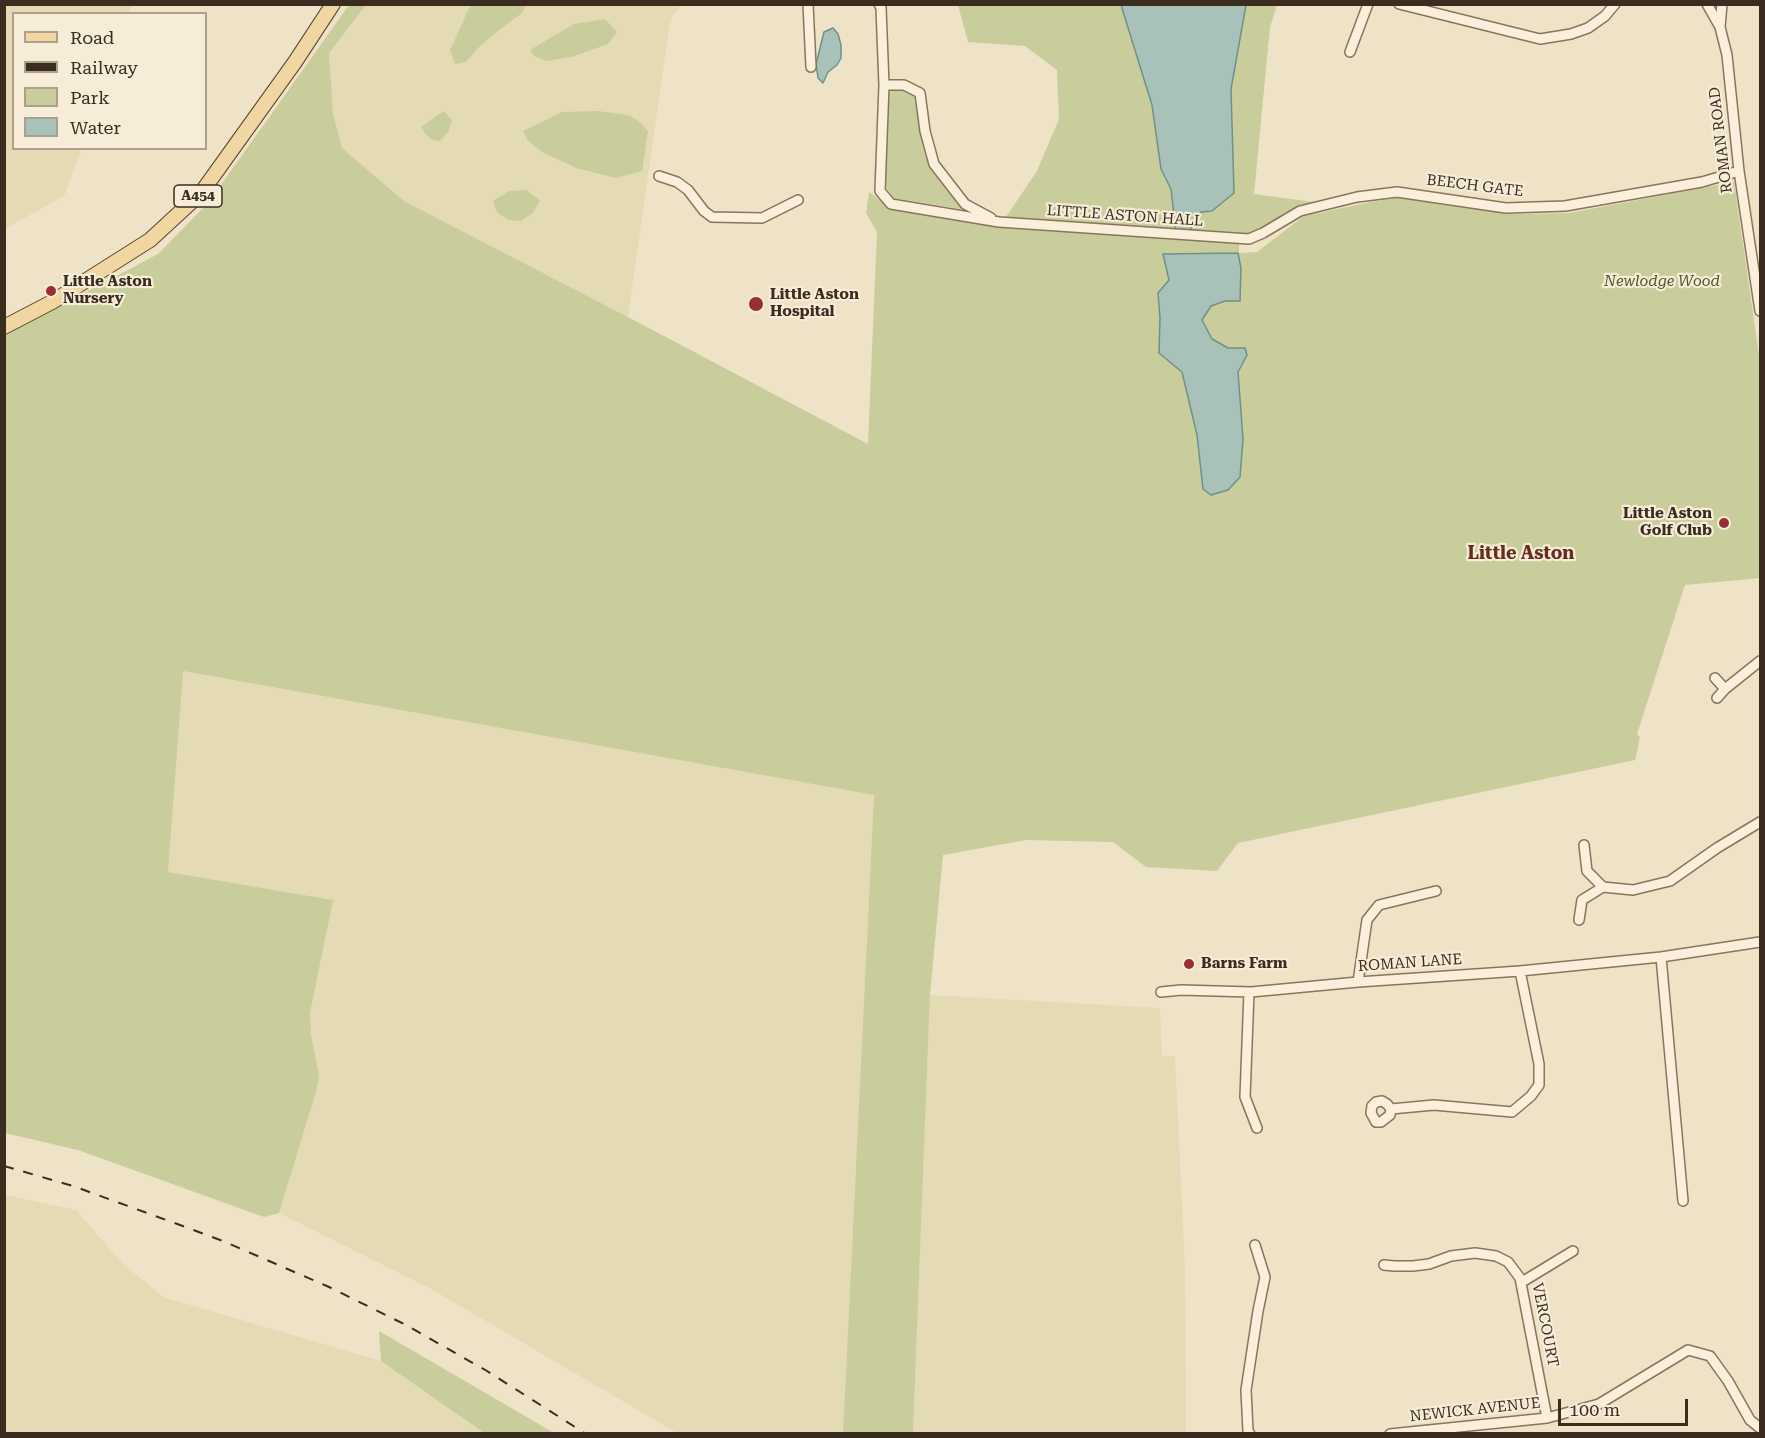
<!DOCTYPE html>
<html>
<head>
<meta charset="utf-8">
<style>
	body { margin:0 }
	#map { position:relative; width:1765px; height:1438px; overflow:hidden; background:#eee2c7; font-family:"Roboto Serif",serif }
	canvas { display:block }
	.frame { position:absolute; inset:0; border:6px solid #3b2c20; pointer-events:none }
	.legend { position:absolute; left:12px; top:12px; width:195px; height:138px; box-sizing:border-box; background:#f6ecd7; border:2px solid #ab9f8e; margin:0; padding:8px 10px; list-style:none; font-size:18px; color:#3b2c20 }
	.legend li { display:flex; align-items:center; gap:12px; height:30px }
	.legend b { width:30px; border:2px solid #ab9f8e }
	.scale { position:absolute; left:1558px; top:1399px; width:130px; height:27px; box-sizing:border-box; border:3px solid #3b2c20; border-top:0; padding-left:8px; font-size:18px; line-height:21px; white-space:nowrap; color:#3b2c20; -webkit-text-stroke:4px #f6ecd7; paint-order:stroke }
</style>
</head>
<body>
<div id="map">
<canvas width="1765" height="1438"></canvas>
<div class="frame"></div>
<ul class="legend">
<li><b style="height:8px;background:#f0d6a0"></b>Road</li>
<li><b style="height:8px;background:#3b2c20"></b>Railway</li>
<li><b style="height:16px;background:#c8cd9b"></b>Park</li>
<li><b style="height:16px;background:#a8c2ba"></b>Water</li>
</ul>
<div class="scale">100 m</div>
</div>
<script>
const context = document.querySelector('canvas').getContext('2d');
context.lineJoin = 'round';
function fillPath(path, color) {
  context.fillStyle = color;
  context.fill(path, 'evenodd');
}
function poly(rows) {
  const path = new Path2D();
  for (const r of rows) {
    path.moveTo(r[0], r[1]);
    for (let i = 2; i < r.length; i += 2) path.lineTo(r[i], r[i + 1]);
  }
  return path;
}
function trace(path, color, width, dash) {
  context.strokeStyle = color;
  context.lineWidth = width;
  context.lineCap = dash ? 'butt' : 'round';
  context.setLineDash(dash || []);
  context.stroke(path);
}
function drawText(font, color, halo, rows, align = 'center') {
  context.font = font + ' "Roboto Serif",serif';
  context.lineWidth = 4.5;
  context.setLineDash([]);
  context.textBaseline = 'middle';
  context.strokeStyle = halo;
  context.fillStyle = color;
  for (const [text, x, y, turn = 0] of rows) {
    context.save();
    context.translate(x, y);
    context.rotate((+turn || 0) * Math.PI / 180);
    context.textAlign = isNaN(turn) ? turn : align;
    if (halo) context.strokeText(text, 0, 0);
    context.fillText(text, 0, 0);
    context.restore();
  }
}
fillPath(poly([
	[5,4,132,5,129,13,14,14,14,148,82,149,64,196,5,229],
	[366,5,471,5,450,50,466,62,478,48,498,31,522,13,526,5,681,5,672,16,669,29,628,317,404,201,342,148,333,113,329,53],
	[599,111,628,115,639,122,576,168,542,152,528,141],
	[182,671,874,795,843,1433,677,1433,433,1290,279,1213,316,1092,319,1076,311,1034,310,1013,332,900,168,872],
	[930,995,1160,1008,1162,1056,1175,1056,1185,1267,1186,1433,913,1434],
	[5,1195,76,1210,122,1263,163,1297,381,1361,484,1433,5,1433]
]), '#e4dbb5');
fillPath(poly([
	[471,4,526,5,522,13,498,31,478,48,466,62,455,64,450,50],
	[349,5,366,5,329,53,333,113,342,148,404,201,628,317,868,444,877,232,866,213,869,192,888,206,959,221,1239,243,1239,253,1257,252,1304,216,1371,202,1402,197,1512,214,1569,213,1734,182,1760,362,1760,578,1685,585,1637,734,1640,737,1635,760,1238,843,1217,871,1146,867,1113,842,1026,840,943,855,930,995,913,1433,843,1433,874,795,183,671,168,872,333,900,310,1013,311,1034,319,1076,316,1092,279,1213,264,1217,78,1150,5,1133,5,335,158,254,208,203],
	[1163,255,1225,301,1211,306,1202,320,1212,339,1228,348,1245,348,1247,355,1238,372,1243,439,1203,488,1197,435,1182,372,1160,318,1158,293,1169,280],
	[958,5,1121,5,1152,105,1161,168,1171,189,1176,233,1004,220,1037,171,1059,119,1057,70,1025,46,968,42],
	[1246,5,1277,5,1270,27,1254,194,1313,202,1249,235,1188,233,1201,211,1234,193,1231,89],
	[605,19,617,32,608,44,572,57,546,61,534,56,530,50,574,24],
	[888,89,907,91,918,98,922,137,931,170,961,206,961,209,894,198,885,186],
	[444,111,452,120,449,131,440,141,433,140,426,135,421,127],
	[599,111,628,115,640,122,648,131,642,171,616,178,576,168,542,152,528,141,523,131,562,112],
	[526,190,540,200,533,213,521,221,508,220,497,212,493,201,509,191],
	[379,1331,554,1433,484,1433,381,1361]
]), '#c8cd9b');
const water = poly([
	[1121,5,1246,5,1231,89,1234,193,1212,211,1201,212,1188,233,1176,233,1171,189,1161,169,1152,105,1121,5],
	[833,28,838,34,841,45,841,58,837,65,828,72,823,83,818,78,816,64,824,32,833,28],
	[1238,253,1241,268,1240,301,1225,301,1211,306,1202,320,1212,339,1228,348,1245,348,1247,355,1238,372,1243,439,1240,477,1228,490,1211,495,1203,489,1197,435,1182,372,1159,353,1160,318,1158,293,1169,280,1163,254,1238,253]
]);
fillPath(water, '#a8c2ba');
trace(water, '#6f9188', 1.5);
const street = poly([
	[808,4,811,67],
	[879,4,881,8,884,85,880,191,891,204,999,222,1249,239,1263,233,1300,211,1357,197,1397,192,1506,208,1565,206,1702,182,1739,171],
	[1399,4,1540,39,1571,34,1588,28,1605,16,1615,4],
	[1707,4,1720,27,1727,55,1739,171,1760,311],
	[1720,27,1722,4],
	[1350,52,1368,4],
	[884,85,904,85,920,93,925,131,934,164,965,204,991,218],
	[659,176,677,182,688,190,704,211,712,217,762,218,798,200],
	[1715,678,1725,689],
	[1717,698,1725,689,1760,661],
	[1584,845,1587,871,1603,887],
	[1579,920,1582,900,1603,887,1633,890,1670,881,1717,848,1760,822],
	[1661,957,1683,1201],
	[1358,982,1367,920,1379,905,1436,891],
	[1161,992,1181,990,1251,992,1358,982,1520,971,1661,957,1760,942],
	[1249,992,1245,1097,1257,1128],
	[1391,1109,1390,1115,1381,1122,1376,1122,1371,1113,1372,1106,1376,1102,1382,1101,1387,1104,1391,1109,1434,1105,1512,1112,1531,1096,1539,1085,1539,1064,1520,971],
	[1384,1265,1394,1266,1413,1266,1429,1264,1451,1256,1475,1253,1496,1256,1508,1262,1520,1278,1547,1418],
	[1522,1282,1573,1251],
	[1250,1434,1248,1431,1246,1390,1258,1311,1265,1277,1255,1245],
	[1390,1434,1547,1418,1599,1404,1688,1350,1710,1356,1728,1381,1750,1420,1760,1428]
]);
const primary = poly([
	[4,327,52,302,150,240,201,193,295,62,333,4]
]);
trace(street, '#8a745c', 12);
trace(primary, '#584230', 16);
trace(street, '#f9efdb', 9);
trace(primary, '#f0d6a0', 14);
trace(poly([
	[4,1166,73,1186,180,1225,223,1241,329,1287,406,1325,487,1371,586,1434]
]), '#3b2c20', 2, [10, 10]);
for (const [x, y, r, color] of [
	[51,291,6,"#992d30"],
	[756,304,8,"#992d30"],
	[1724,523,6,"#992d30"],
	[1189,964,6,"#992d30"]
]) {
  const dot = new Path2D();
  dot.arc(x, y, r, 0, 2 * Math.PI);
  context.fillStyle = color;
  context.fill(dot);
  trace(dot, '#f6ecd7', 2);
}
for (const [x, y, w] of [
	[198,196,48]
]) {
  const box = new Path2D();
  box.roundRect(x - w / 2, y - 11, w, 22, 4.5);
  context.fillStyle = '#f6ecd7';
  context.fill(box);
  trace(box, '#3b2c20', 1.5);
}
drawText('bold 14px', '#3b2c20', null, [
	["A454",198,196]
]);
drawText('15px', '#3b2c20', '#f6ecd7', [
	["ROMAN ROAD",1721,140,-97],
	["BEECH GATE",1475,186,7],
	["LITTLE ASTON HALL",1125,216,4],
	["ROMAN LANE",1410,963,-4],
	["VERCOURT",1545,1325,79],
	["NEWICK AVENUE",1475,1410,-6]
]);
drawText('bold 15px', '#3b2c20', '#f6ecd7', [
	["Little Aston",63,282],
	["Nursery",63,299],
	["Little Aston",770,295],
	["Hospital",770,312],
	["Little Aston",1712,514,"right"],
	["Golf Club",1712,531,"right"],
	["Barns Farm",1201,964]
], 'left');
drawText('italic 15px', '#4c5727', '#f6ecd7', [
	["Newlodge Wood",1662,282]
]);
drawText('bold 18px', '#672d20', '#f6ecd7', [
	["Little Aston",1521,554]
]);
</script>
</body>
</html>
